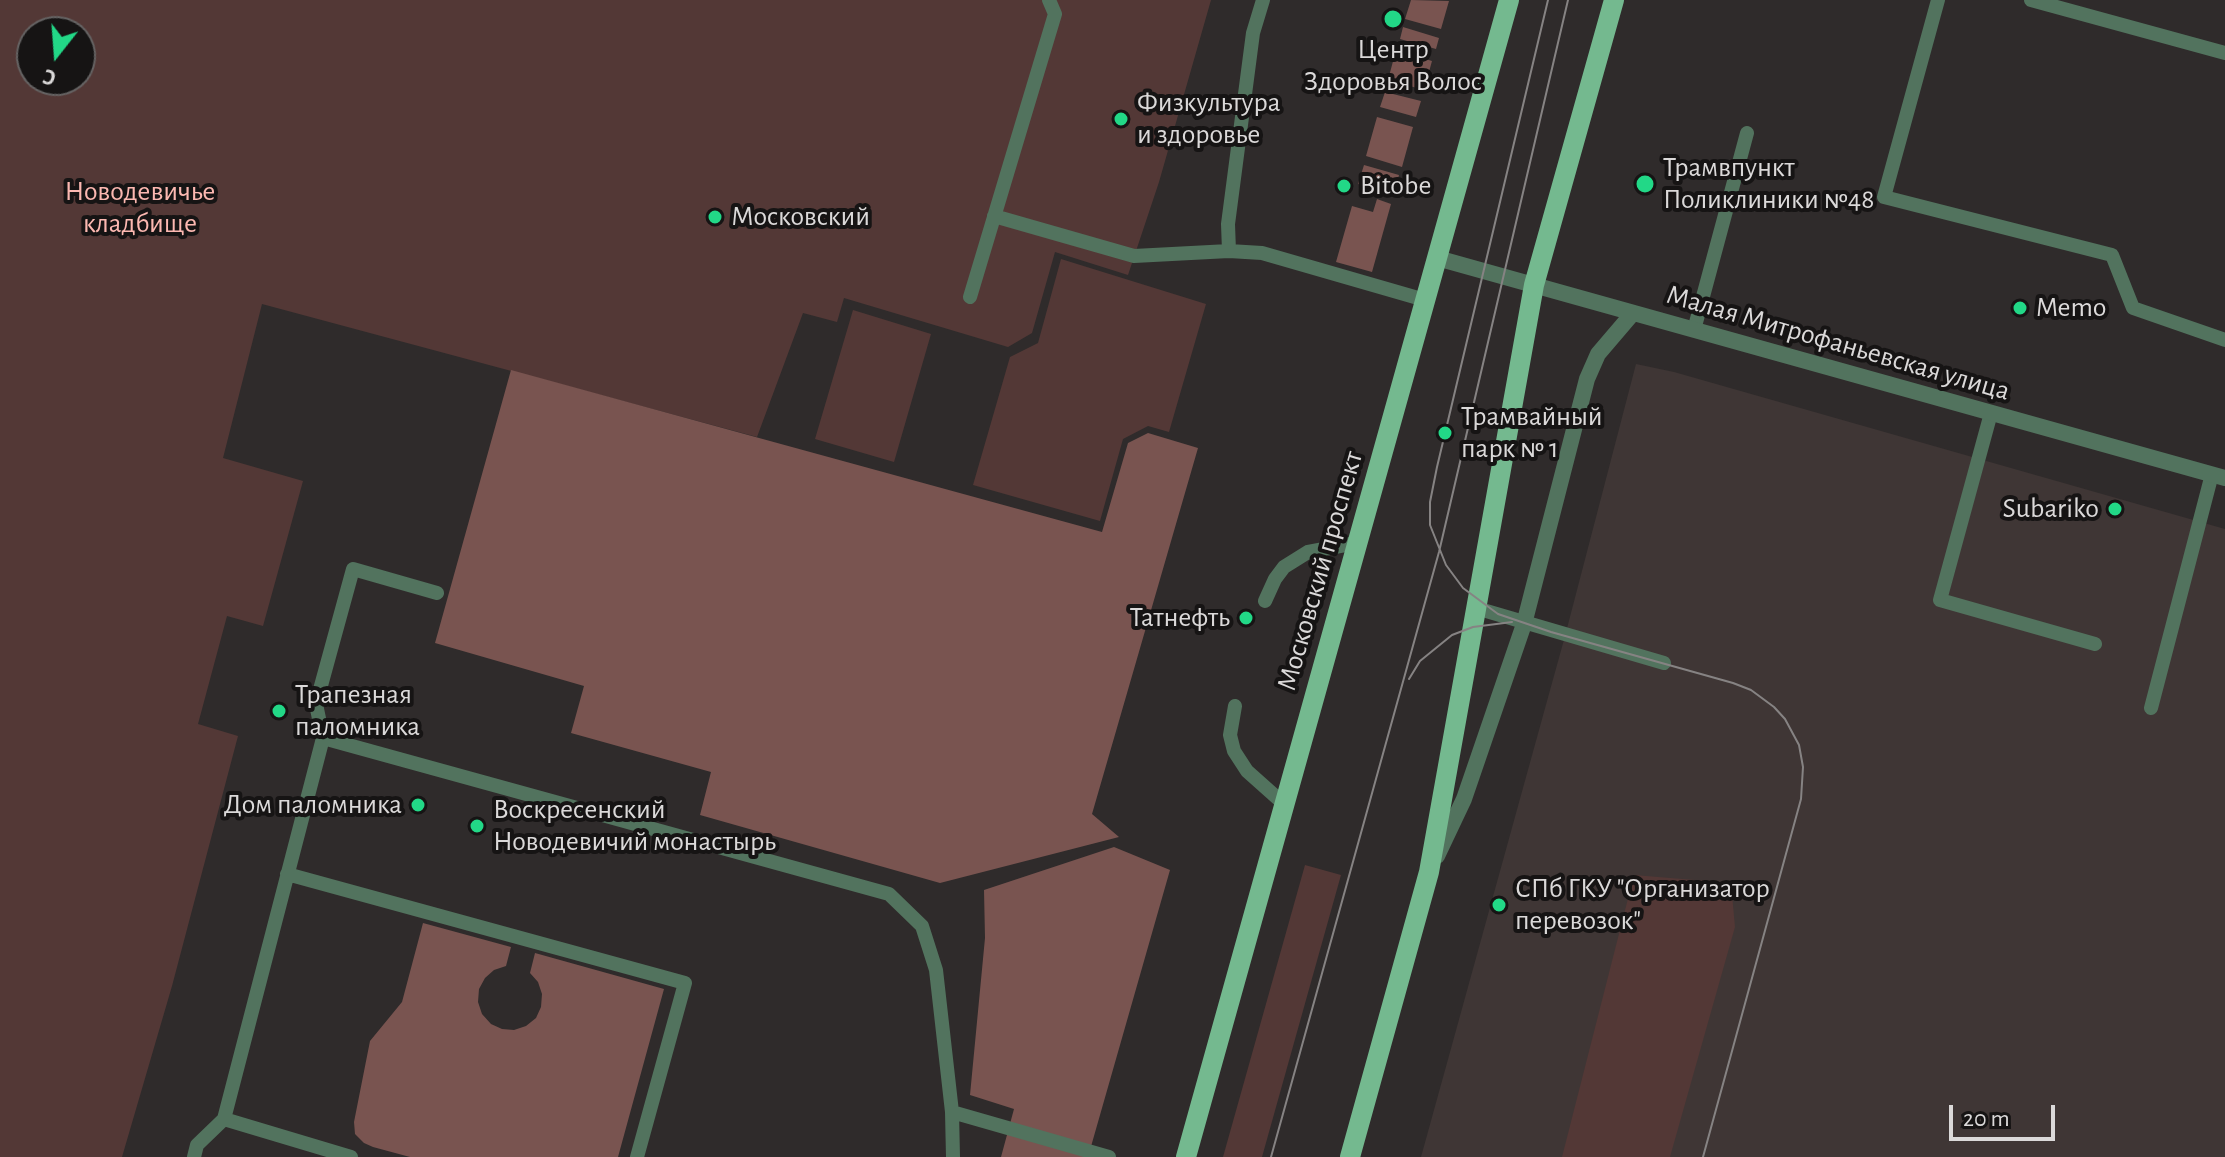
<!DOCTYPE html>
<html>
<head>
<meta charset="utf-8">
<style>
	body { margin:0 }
	#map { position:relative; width:2225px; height:1157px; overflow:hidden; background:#2f2b2b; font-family:"Alegreya Sans",sans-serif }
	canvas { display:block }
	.north { position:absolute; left:16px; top:16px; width:80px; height:80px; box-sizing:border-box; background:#161414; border:2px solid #656363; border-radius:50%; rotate:197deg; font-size:22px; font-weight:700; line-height:32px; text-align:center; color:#dbd9d9 }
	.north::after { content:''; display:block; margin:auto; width:28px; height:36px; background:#22d887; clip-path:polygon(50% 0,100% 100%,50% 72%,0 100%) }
	.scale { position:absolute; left:1949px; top:1105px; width:106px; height:36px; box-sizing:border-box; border:4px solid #dbd9d9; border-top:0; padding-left:10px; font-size:24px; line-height:28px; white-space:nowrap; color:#dbd9d9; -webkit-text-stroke:6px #161414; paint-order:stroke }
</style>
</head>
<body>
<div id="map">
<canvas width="2225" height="1157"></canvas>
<div class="north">С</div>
<div class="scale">20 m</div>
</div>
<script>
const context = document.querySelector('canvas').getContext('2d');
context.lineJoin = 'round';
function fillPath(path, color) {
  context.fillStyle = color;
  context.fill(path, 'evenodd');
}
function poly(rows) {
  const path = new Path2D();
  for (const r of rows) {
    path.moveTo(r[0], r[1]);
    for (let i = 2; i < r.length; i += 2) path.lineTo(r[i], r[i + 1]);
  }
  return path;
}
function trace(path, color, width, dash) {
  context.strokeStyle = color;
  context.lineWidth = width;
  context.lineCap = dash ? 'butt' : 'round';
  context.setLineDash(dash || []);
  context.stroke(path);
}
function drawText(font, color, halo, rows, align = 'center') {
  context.font = font + ' "Alegreya Sans",sans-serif';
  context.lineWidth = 8;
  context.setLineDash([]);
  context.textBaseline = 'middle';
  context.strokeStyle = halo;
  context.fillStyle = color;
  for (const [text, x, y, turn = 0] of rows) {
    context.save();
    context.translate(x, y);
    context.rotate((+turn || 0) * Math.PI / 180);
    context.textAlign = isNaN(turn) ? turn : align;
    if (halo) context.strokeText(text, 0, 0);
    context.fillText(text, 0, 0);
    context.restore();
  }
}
fillPath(poly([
	[1636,364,1674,372,2225,529,2225,1157,1421,1157,1565,636]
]), '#3f3635');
fillPath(poly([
	[0,0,1211,0,1159,182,1128,275,1055,252,1032,333,1008,347,844,298,837,322,803,313,757,437,262,304,223,458,303,481,263,626,227,616,198,724,238,736,172,986,122,1157,0,1157],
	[32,32,80,32,80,80,32,80],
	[1061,259,1206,304,1169,432,1148,426,1123,439,1100,521,973,485,1010,357,1038,343],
	[853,310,931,334,894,462,815,439],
	[1305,865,1341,875,1262,1157,1223,1157],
	[1634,875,1731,883,1735,927,1670,1157,1562,1157]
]), '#533836');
fillPath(poly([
	[1411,0,1449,1,1441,29,1405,19],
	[1403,27,1439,38,1436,49,1400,39],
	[1396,50,1432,61,1424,90,1388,80],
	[1385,92,1421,101,1416,117,1380,107],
	[1377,117,1413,127,1402,167,1366,156],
	[1364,165,1399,175,1394,194,1358,184],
	[1377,199,1391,204,1372,272,1336,262,1352,206,1373,212],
	[511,370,1102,532,1128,443,1148,433,1198,448,1092,814,1119,837,940,883,700,815,711,772,571,733,584,686,435,643],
	[1114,847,1170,870,1088,1157,1001,1157,1014,1109,970,1095,985,938,984,890],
	[423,923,511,947,506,966,494,970,485,978,479,989,478,1002,482,1014,491,1024,502,1029,514,1030,526,1026,536,1018,541,1007,542,994,538,982,530,973,535,953,664,989,618,1157,410,1157,373,1147,364,1143,355,1134,354,1122,370,1041,402,1002]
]), '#795450');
trace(poly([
	[1938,0,1884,197,2112,255,2133,308,2225,340],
	[2031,0,2225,53],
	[994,216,1134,256,1229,251,1262,253,1425,300],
	[1229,251,1228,224,1253,33,1263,0],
	[970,297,1055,14,1049,0],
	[1694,330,1747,133],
	[1991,413,1940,600,2095,644],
	[1265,601,1275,579,1284,567,1308,552,1356,543],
	[1476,608,1664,663],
	[1235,706,1230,735,1234,751,1247,771,1284,804],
	[2151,708,2212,474],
	[323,738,316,704,353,569,437,593],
	[287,874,685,983,637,1157],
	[952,1112,1109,1157],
	[224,1119,351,1157],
	[194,1157,197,1145,224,1119,323,738,889,894,922,926,936,970,952,1112,953,1157]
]), '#52735e', 14);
trace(poly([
	[1437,258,2225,478],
	[1437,856,1464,799,1524,624,1587,379,1598,354,1633,313]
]), '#52735e', 16);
trace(poly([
	[1186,1157,1509,0],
	[1350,1157,1429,872,1534,285,1614,0]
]), '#74b98f', 20);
trace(poly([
	[1548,0,1437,467,1430,502,1430,525,1446,565,1463,588,1498,614,1551,632,1733,683,1751,690,1774,707,1785,719,1799,745,1803,767,1801,799,1703,1157],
	[1409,679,1420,661,1452,635,1473,627,1512,622],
	[1271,1157,1439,552,1568,0]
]), '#868383', 2);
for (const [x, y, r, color] of [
	[1393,19,10,"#22d887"],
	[1121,119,8,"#22d887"],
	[1645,184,10,"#22d887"],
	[1344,186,8,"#22d887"],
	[715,217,8,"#22d887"],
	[2020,308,8,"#22d887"],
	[1445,433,8,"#22d887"],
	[2115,509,8,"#22d887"],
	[1246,618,8,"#22d887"],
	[279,711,8,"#22d887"],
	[418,805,8,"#22d887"],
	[477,826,8,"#22d887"],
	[1499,905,8,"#22d887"]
]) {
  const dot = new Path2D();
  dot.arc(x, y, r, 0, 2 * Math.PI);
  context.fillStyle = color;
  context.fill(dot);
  trace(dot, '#161414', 3);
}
drawText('28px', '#dbd9d9', '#161414', [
	["Центр",1393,50,"center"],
	["Здоровья Волос",1393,82,"center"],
	["Физкультура",1137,103],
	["и здоровье",1137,135],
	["Трамвпункт",1663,168],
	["Поликлиники №48",1663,200],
	["Bitobe",1360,186],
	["Московский",731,217],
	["Memo",2036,308],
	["Трамвайный",1461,417],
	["парк № 1",1461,449],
	["Subariko",2099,509,"right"],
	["Татнефть",1230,618,"right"],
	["Трапезная",295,695],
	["паломника",295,727],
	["Дом паломника",402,805,"right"],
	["Воскресенский",493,810],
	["Новодевичий монастырь",493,842],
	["СПб ГКУ \"Организатор",1515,889],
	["перевозок\"",1515,921]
], 'left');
drawText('28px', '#fcb8b1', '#161414', [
	["Новодевичье",140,192],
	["кладбище",140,224]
]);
drawText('28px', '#dbd9d9', '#161414', [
	["Малая Митрофаньевская улица",1838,343,16],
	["Московский проспект",1320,571,-74]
]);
</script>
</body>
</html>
